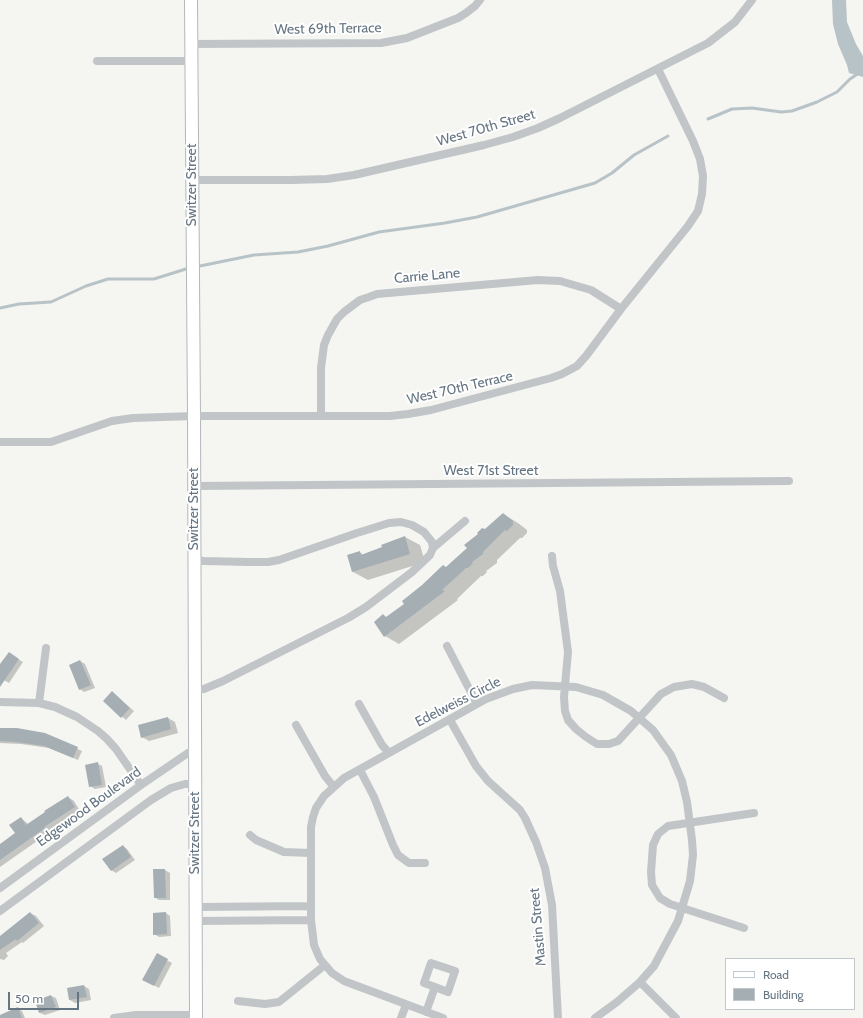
<!DOCTYPE html>
<html>
<head>
<meta charset="utf-8">
<style>
	body { margin:0 }
	#map { position:relative; width:863px; height:1018px; overflow:hidden; background:#f5f5f2; font-family:Cabin,sans-serif }
	canvas { display:block }
	.legend { position:absolute; left:725px; top:958px; width:130px; height:52px; box-sizing:border-box; background:#fff; border:1px solid #c1c8cd; margin:0; padding:5px 7px; list-style:none; font-size:12px; color:#657582 }
	.legend li { display:flex; align-items:center; gap:8px; height:20px }
	.legend b { width:20px; border:1px solid #c1c8cd }
	.scale { position:absolute; left:8px; top:992px; width:71px; height:18px; box-sizing:border-box; border:2px solid #657582; border-top:0; padding-left:5px; font-size:12px; line-height:14px; white-space:nowrap; color:#657582; -webkit-text-stroke:3px #fff; paint-order:stroke }
</style>
</head>
<body>
<div id="map">
<canvas width="863" height="1018"></canvas>
<ul class="legend">
<li><b style="height:5px;background:#fff"></b>Road</li>
<li><b style="height:11px;background:#a5aeb3"></b>Building</li>
</ul>
<div class="scale">50 m</div>
</div>
<script>
const context = document.querySelector('canvas').getContext('2d');
context.lineJoin = 'round';
function fillPath(path, color) {
  context.fillStyle = color;
  context.fill(path, 'evenodd');
}
function poly(rows) {
  const path = new Path2D();
  for (const r of rows) {
    path.moveTo(r[0], r[1]);
    for (let i = 2; i < r.length; i += 2) path.lineTo(r[i], r[i + 1]);
  }
  return path;
}
function trace(path, color, width, dash) {
  context.strokeStyle = color;
  context.lineWidth = width;
  context.lineCap = dash ? 'butt' : 'round';
  context.setLineDash(dash || []);
  context.stroke(path);
}
function drawText(font, color, halo, rows, align = 'center') {
  context.font = font + ' Cabin,sans-serif';
  context.lineWidth = 4;
  context.setLineDash([]);
  context.textBaseline = 'middle';
  context.strokeStyle = halo;
  context.fillStyle = color;
  for (const [text, x, y, turn = 0] of rows) {
    context.save();
    context.translate(x, y);
    context.rotate((+turn || 0) * Math.PI / 180);
    context.textAlign = isNaN(turn) ? turn : align;
    if (halo) context.strokeText(text, 0, 0);
    context.fillText(text, 0, 0);
    context.restore();
  }
}
fillPath(poly([
	[832,0,846,0,847,22,856,44,863,56,863,77,849,73,847,65,838,44,833,24]
]), '#b8c3c8');
fillPath(poly([
	[503,514,518,523,527,530,527,533,522,538,520,538,497,560,497,563,486,571,487,572,483,576,481,576,457,599,458,600,399,644,385,636,387,618,405,604,468,548],
	[405,537,420,545,425,562,368,580,353,572,348,556,359,552,364,555,383,548,382,545],
	[13,656,23,662,9,683,0,678,0,666],
	[80,661,85,664,95,688,84,692,80,689],
	[112,693,134,711,126,720,104,701],
	[168,718,175,722,178,733,149,741,142,737],
	[0,729,44,733,82,751,78,760,49,748,21,744,0,743],
	[98,764,102,766,106,787,95,789,90,786],
	[68,797,74,801,80,811,49,830,50,832,0,867,0,845,16,833,21,818,28,824],
	[123,846,127,849,135,860,116,873,111,870],
	[165,870,170,873,170,900,159,900,154,897],
	[30,913,36,916,44,926,23,943,22,942,6,953,8,956,4,960,0,959,0,937],
	[166,913,170,916,171,936,159,937,154,934],
	[157,955,172,963,159,988,144,980],
	[84,986,89,989,91,1000,75,1003,70,1000,68,989],
	[51,996,56,998,60,1010,45,1015,40,1013],
	[18,1009,22,1011,25,1018,6,1018]
]), '#0003');
trace(poly([
	[708,119,732,109,752,108,781,112,792,111,817,102,837,92,850,79,859,73],
	[195,267,254,255,298,252,328,246,379,232,445,223,477,217,595,183,612,173,634,155,668,136],
	[0,308,19,304,51,302,86,286,108,279,154,279,189,268]
]), '#b8c3c8', 3);
fillPath(poly([
	[503,513,513,521,513,525,507,531,505,530,483,552,483,554,472,562,473,563,468,568,466,568,442,590,445,591,384,637,374,622,383,614,386,617,404,604,402,601,422,585,443,565,446,567,467,548,464,545,478,534,477,533,482,528,485,529],
	[405,536,410,554,352,572,347,555,360,551,361,555,382,547,381,545],
	[9,652,19,659,0,687,0,664],
	[80,660,91,685,79,690,69,665],
	[112,691,130,708,121,718,103,701],
	[168,717,171,729,141,738,138,725],
	[0,728,17,728,45,733,78,747,73,758,44,746,16,742,0,741],
	[98,762,102,785,89,787,85,765],
	[68,796,75,807,44,827,45,828,0,860,0,844,15,833,9,825,21,817,26,825,45,812,44,811],
	[123,845,131,857,111,871,102,859],
	[153,869,165,869,166,898,154,898],
	[30,912,39,923,17,941,16,939,0,950,0,936],
	[166,912,167,934,153,935,153,913],
	[157,953,168,959,154,986,142,980],
	[84,985,87,997,69,1000,67,988],
	[51,995,56,1007,39,1013,35,1001],
	[18,1007,22,1018,0,1018,0,1015]
]), '#a5aeb3');
const secondary = poly([
	[191,0,194,416,196,1018]
]);
trace(secondary, '#b3b8bc', 14);
trace(poly([
	[191,44,381,43,407,38,458,18,466,13,475,6,480,0],
	[97,61,191,61],
	[192,180,291,180,327,179,354,175,484,145,513,137,538,128,560,118,708,43,735,22,752,0],
	[321,416,321,368,324,345,328,335,337,319,344,312,360,300,369,297,377,294,538,280,560,281,591,290,621,309],
	[0,442,51,442,112,421,133,418,194,416,390,416,408,414,431,410,551,378,562,374,577,366,586,356,621,309,688,226,698,211,702,194,703,176,700,159,693,141,658,69],
	[194,486,789,481],
	[433,548,465,521],
	[552,556,553,566,560,591,568,652,564,697,565,711,568,720,576,729,586,737,597,744,609,744,618,741,661,694,674,687,692,684,704,687,724,698],
	[194,559,203,561,248,562,268,562,279,560,357,533,389,523,401,522,412,525,424,532,432,542,433,548,430,555,412,572,366,607,348,618,223,681,204,689,194,690],
	[447,646,477,704],
	[0,702,39,703,55,707,77,717,98,731,107,739,116,749,141,785],
	[39,703,46,648],
	[359,704,382,745,389,753],
	[450,720,476,766,488,781,520,810,525,818,536,842,545,868,552,905,558,1018],
	[296,725,325,776,333,786],
	[360,770,374,797,393,845,398,855,409,863,425,863],
	[250,835,256,840,284,852,311,853],
	[0,888,141,785,188,753,195,752],
	[196,907,311,906],
	[0,911,151,800,171,788,185,784,195,784],
	[196,921,311,920],
	[744,928,670,904,660,898,652,885,651,872,653,845,658,834,668,826,754,813],
	[640,982,676,1018],
	[238,1001,265,1004,279,1002,325,965],
	[426,1012,435,987,448,992,455,971,431,963,424,983,435,987],
	[114,1018,136,1015,196,1015],
	[401,1018,406,1005],
	[443,1018,344,981,332,973,320,959,314,945,311,920,311,827,313,817,316,808,324,796,344,778,486,699,513,689,532,685,576,687,603,695,631,711,653,730,671,755,682,781,687,802,692,840,693,855,690,881,678,921,654,966,640,982,617,1002,595,1018]
]), '#c1c5c8', 8);
trace(secondary, '#fff', 12);
drawText('14px', '#657582', '#fff', [
	["West 69th Terrace",328,29,-1],
	["West 70th Street",486,128,-16],
	["Switzer Street",192,185,-90],
	["Carrie Lane",427,276,-5],
	["West 70th Terrace",460,388,-13],
	["West 71st Street",491,471],
	["Switzer Street",194,509,-90],
	["Edelweiss Circle",458,702,-27],
	["Edgewood Boulevard",89,807,-36],
	["Switzer Street",195,833,-90],
	["Mastin Street",538,927,-95]
]);
</script>
</body>
</html>
